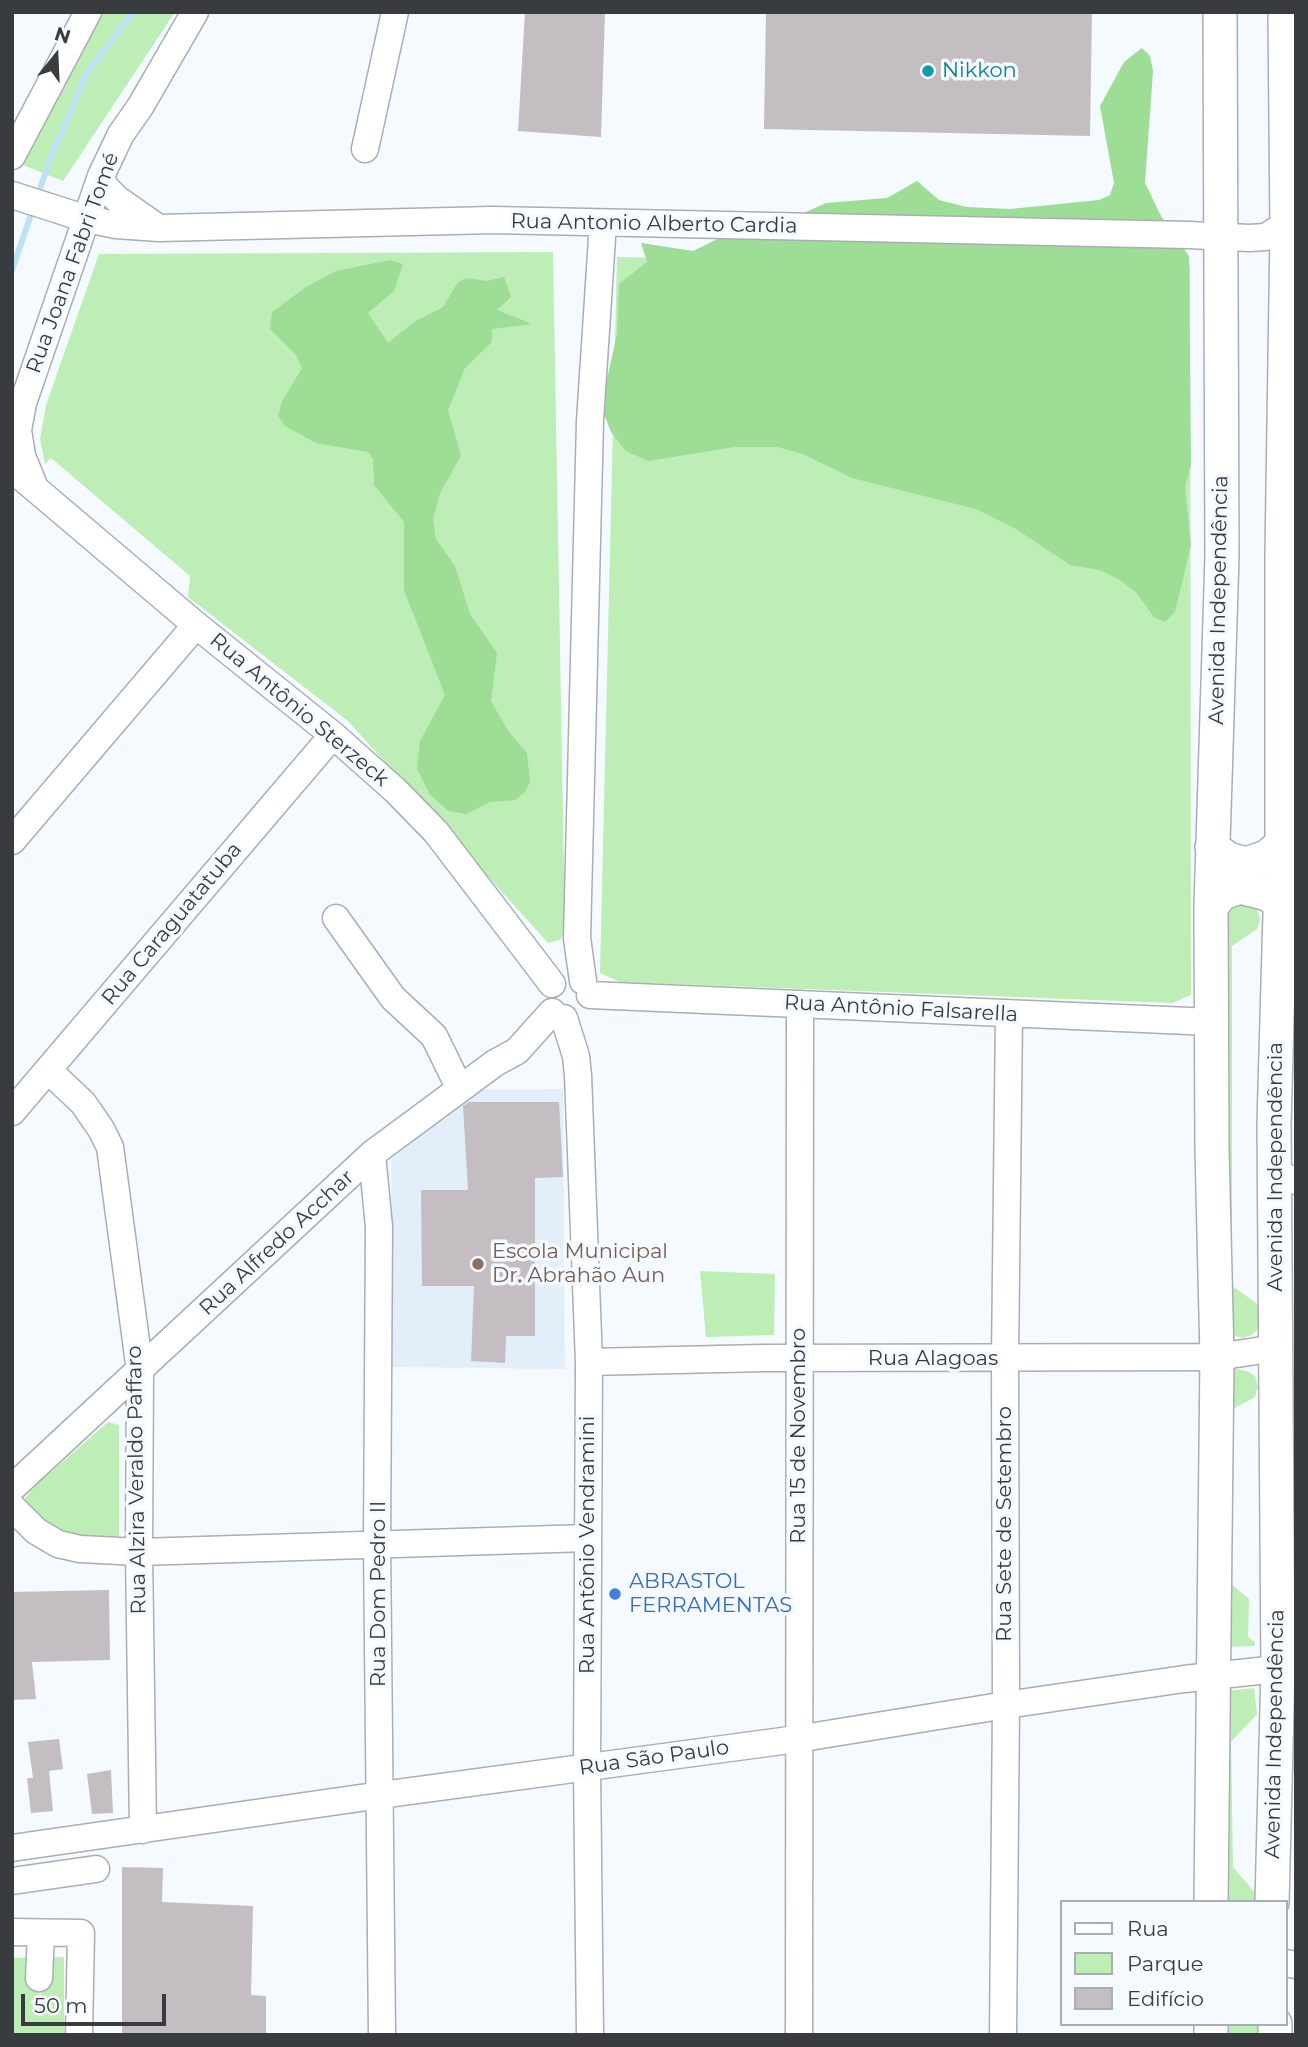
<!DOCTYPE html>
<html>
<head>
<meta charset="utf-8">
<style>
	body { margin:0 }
	#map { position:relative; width:1308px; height:2047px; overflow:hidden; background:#f4faff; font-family:Montserrat,sans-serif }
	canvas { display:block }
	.frame { position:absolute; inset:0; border:14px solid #393c3e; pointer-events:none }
	.legend { position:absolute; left:1060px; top:1900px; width:228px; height:126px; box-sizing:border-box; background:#f4faff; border:2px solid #a9aeb2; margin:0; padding:9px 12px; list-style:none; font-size:21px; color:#393c3e }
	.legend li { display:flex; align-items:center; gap:14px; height:35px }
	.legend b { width:35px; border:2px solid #a9aeb2 }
	.north { position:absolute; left:21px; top:21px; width:70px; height:70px; -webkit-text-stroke:5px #f4faff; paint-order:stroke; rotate:18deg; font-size:19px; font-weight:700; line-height:28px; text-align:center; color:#393c3e }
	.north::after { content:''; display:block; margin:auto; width:24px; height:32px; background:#393c3e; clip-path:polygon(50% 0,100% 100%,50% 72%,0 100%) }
	.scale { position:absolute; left:21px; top:1994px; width:145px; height:32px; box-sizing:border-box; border:4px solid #393c3e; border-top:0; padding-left:9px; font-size:21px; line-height:24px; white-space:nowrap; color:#393c3e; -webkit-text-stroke:5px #f4faff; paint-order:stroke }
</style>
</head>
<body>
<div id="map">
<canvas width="1308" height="2047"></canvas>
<div class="frame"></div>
<ul class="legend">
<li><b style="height:9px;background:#fff"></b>Rua</li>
<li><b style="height:19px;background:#bdeeb6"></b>Parque</li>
<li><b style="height:19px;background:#c4bdc2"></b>Edifício</li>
</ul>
<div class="north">N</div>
<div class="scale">50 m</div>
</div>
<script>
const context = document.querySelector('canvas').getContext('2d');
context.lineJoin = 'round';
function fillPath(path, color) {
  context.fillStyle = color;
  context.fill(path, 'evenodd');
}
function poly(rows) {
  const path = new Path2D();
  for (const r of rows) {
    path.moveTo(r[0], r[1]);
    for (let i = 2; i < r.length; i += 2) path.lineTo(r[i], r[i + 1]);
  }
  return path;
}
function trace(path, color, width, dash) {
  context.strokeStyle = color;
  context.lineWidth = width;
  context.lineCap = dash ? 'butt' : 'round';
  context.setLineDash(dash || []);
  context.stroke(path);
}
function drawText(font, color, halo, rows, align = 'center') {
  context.font = font + ' Montserrat,sans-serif';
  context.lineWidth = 7;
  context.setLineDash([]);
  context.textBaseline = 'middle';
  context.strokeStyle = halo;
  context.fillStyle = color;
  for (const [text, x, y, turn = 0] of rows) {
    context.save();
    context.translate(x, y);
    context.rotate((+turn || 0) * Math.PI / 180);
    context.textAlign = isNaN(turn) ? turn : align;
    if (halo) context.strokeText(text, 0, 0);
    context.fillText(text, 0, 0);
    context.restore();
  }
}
fillPath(poly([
	[563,1089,565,1369,392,1367,391,1160,477,1090]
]), '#e2effa');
fillPath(poly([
	[102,12,175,12,63,181,23,165],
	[553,252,565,931,560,940,548,943,348,721,188,597,190,576,51,458,45,464,40,439,46,405,99,254],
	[617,257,1190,266,1191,995,1172,1003,620,982,600,973],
	[1227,900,1256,906,1260,919,1257,929,1232,946,1232,1286,1259,1305,1259,1315,1258,1328,1252,1335,1242,1338,1231,1334,1222,906],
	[700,1271,775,1274,774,1335,706,1337],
	[1235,1369,1247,1371,1255,1376,1258,1387,1255,1397,1231,1410,1229,1582,1249,1599,1248,1637,1255,1642,1255,1646,1219,1647,1228,1370],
	[108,1422,119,1425,119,1540,58,1536,21,1503,36,1485],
	[1254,1688,1257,1714,1231,1742,1233,1867,1257,1895,1257,1902,1219,1902,1218,1692],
	[1291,1696,1296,1696,1296,1771,1291,1770],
	[64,1957,64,2035,12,2035,12,1958],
	[1219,2024,1257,2024,1257,2035,1219,2035]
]), '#bdeeb6');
fillPath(poly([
	[1142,48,1150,56,1153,71,1145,183,1161,216,1189,256,1191,465,1185,487,1191,545,1175,612,1165,622,1154,617,1137,593,1120,580,1100,570,1070,565,1016,529,976,509,852,478,803,454,777,447,734,447,648,461,626,451,611,432,601,406,617,334,619,284,647,262,641,243,693,251,764,216,799,215,826,203,887,198,917,181,939,200,967,207,1010,209,1099,200,1110,195,1114,183,1100,106,1124,62],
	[390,260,403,264,394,291,368,313,388,343,414,322,443,307,458,282,466,278,487,281,504,277,511,297,497,310,532,324,492,329,492,342,465,368,448,410,461,456,440,493,433,519,436,539,455,566,470,614,497,653,491,701,508,731,527,753,530,782,525,792,515,800,490,802,466,814,448,811,429,793,417,769,420,741,445,695,404,590,404,522,374,485,373,459,368,452,316,443,285,426,278,416,282,401,302,368,296,355,270,329,272,312,306,287,336,271]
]), '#9ddd95');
trace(poly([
	[38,195,49,162,86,75,133,12],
	[12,270,33,209]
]), '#bce2f4', 6);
fillPath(poly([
	[525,12,605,12,601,137,518,131],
	[766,12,1092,12,1090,136,764,129],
	[469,1102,559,1102,563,1177,535,1178,535,1336,506,1336,505,1363,471,1361,474,1286,422,1286,421,1190,468,1190,463,1106],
	[109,1590,110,1660,32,1662,36,1699,12,1700,12,1592],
	[59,1739,63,1769,49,1771,53,1811,31,1813,27,1778,33,1778,28,1742],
	[111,1770,113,1813,92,1814,87,1774],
	[122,1867,163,1868,162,1902,253,1906,251,1995,266,1996,266,2035,122,2035]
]), '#c4bdc2');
const minor = poly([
	[365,149,395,12],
	[12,156,88,12],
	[101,176,105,187,117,199,157,227],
	[12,195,87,219,116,225,159,228,493,220,1189,235,1249,238,1266,237,1275,231,1296,233],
	[12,469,196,625,333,735,396,791,436,832,552,984],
	[35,488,22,456,18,430,23,403,101,176,121,134,140,107,195,12],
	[12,841,196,625],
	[336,918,393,998,434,1036,460,1089],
	[583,981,577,938,590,421,603,223],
	[590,995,1212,1022],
	[564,1018,576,1056,578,1075,589,1362,587,1768,590,2035],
	[48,1070,83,1103,101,1129,110,1147,140,1371,139,1552,143,1830],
	[12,1112,333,735],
	[372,1154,379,1227,377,1543,382,2035],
	[1275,1173,1296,1181],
	[589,1362,764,1358,1217,1357,1276,1348],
	[12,1488,372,1154,495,1063,517,1051,552,1012],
	[12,1507,36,1531,58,1544,80,1549,139,1552,587,1538],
	[12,1848,381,1795,797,1739,1006,1705,1184,1679,1296,1667],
	[12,1881,96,1869],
	[12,1932,81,1933,79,2035],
	[1285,1963,1296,1965],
	[39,1978,41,1934],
	[799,2035,800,1004],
	[1003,2035,1006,1705,1005,1359,1009,1014]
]);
const major = poly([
	[1212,847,1228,859,1246,864,1267,857,1282,844],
	[1211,907,1222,893,1240,887,1268,894,1280,903],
	[1211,1902,1217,1357,1212,1149,1211,907,1222,556,1220,12],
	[1272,1902,1278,1669,1274,1124,1282,844,1282,553,1287,232,1285,12],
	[1275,2024,1275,2035],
	[1211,2035,1211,2024]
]);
trace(minor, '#a8aeb4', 29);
trace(major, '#a8aeb4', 36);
trace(minor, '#fff', 26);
trace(major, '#fff', 33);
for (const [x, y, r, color] of [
	[928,71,7,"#0f9aa8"],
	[478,1264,7,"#8d6e63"],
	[615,1594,7,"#3f7fe0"]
]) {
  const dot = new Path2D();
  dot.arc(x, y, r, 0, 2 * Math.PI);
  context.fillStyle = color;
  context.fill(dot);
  trace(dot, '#f4faff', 2.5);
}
drawText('21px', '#0d838f', '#f4faff', [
	["Nikkon",942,71]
], 'left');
drawText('21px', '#393c3e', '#f4faff', [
	["Rua Antonio Alberto Cardia",654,224,1],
	["Rua Joana Fabri Tomé",73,263,-70],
	["Avenida Independência",1219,600,-89],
	["Rua Antônio Sterzeck",299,710,40],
	["Rua Caraguatatuba",172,924,-50],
	["Rua Antônio Falsarella",901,1009,3],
	["Avenida Independência",1276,1167,-90],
	["Rua Alfredo Acchar",277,1243,-43],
	["Rua Alagoas",933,1359],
	["Rua 15 de Novembro",799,1436,-90],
	["Rua Alzira Veraldo Paffaro",137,1480,-91],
	["Rua Sete de Setembro",1005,1524,-90],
	["Rua Antônio Vendramini",588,1545,-90],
	["Rua Dom Pedro II",379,1594,-90],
	["Avenida Independência",1275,1734,-89],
	["Rua São Paulo",654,1758,-8]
]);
drawText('21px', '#785e54', '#f4faff', [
	["Escola Municipal",492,1252],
	["Dr. Abrahão Aun",492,1276]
], 'left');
drawText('21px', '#366cbe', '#f4faff', [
	["ABRASTOL",629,1582],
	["FERRAMENTAS",629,1606]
], 'left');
</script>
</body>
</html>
